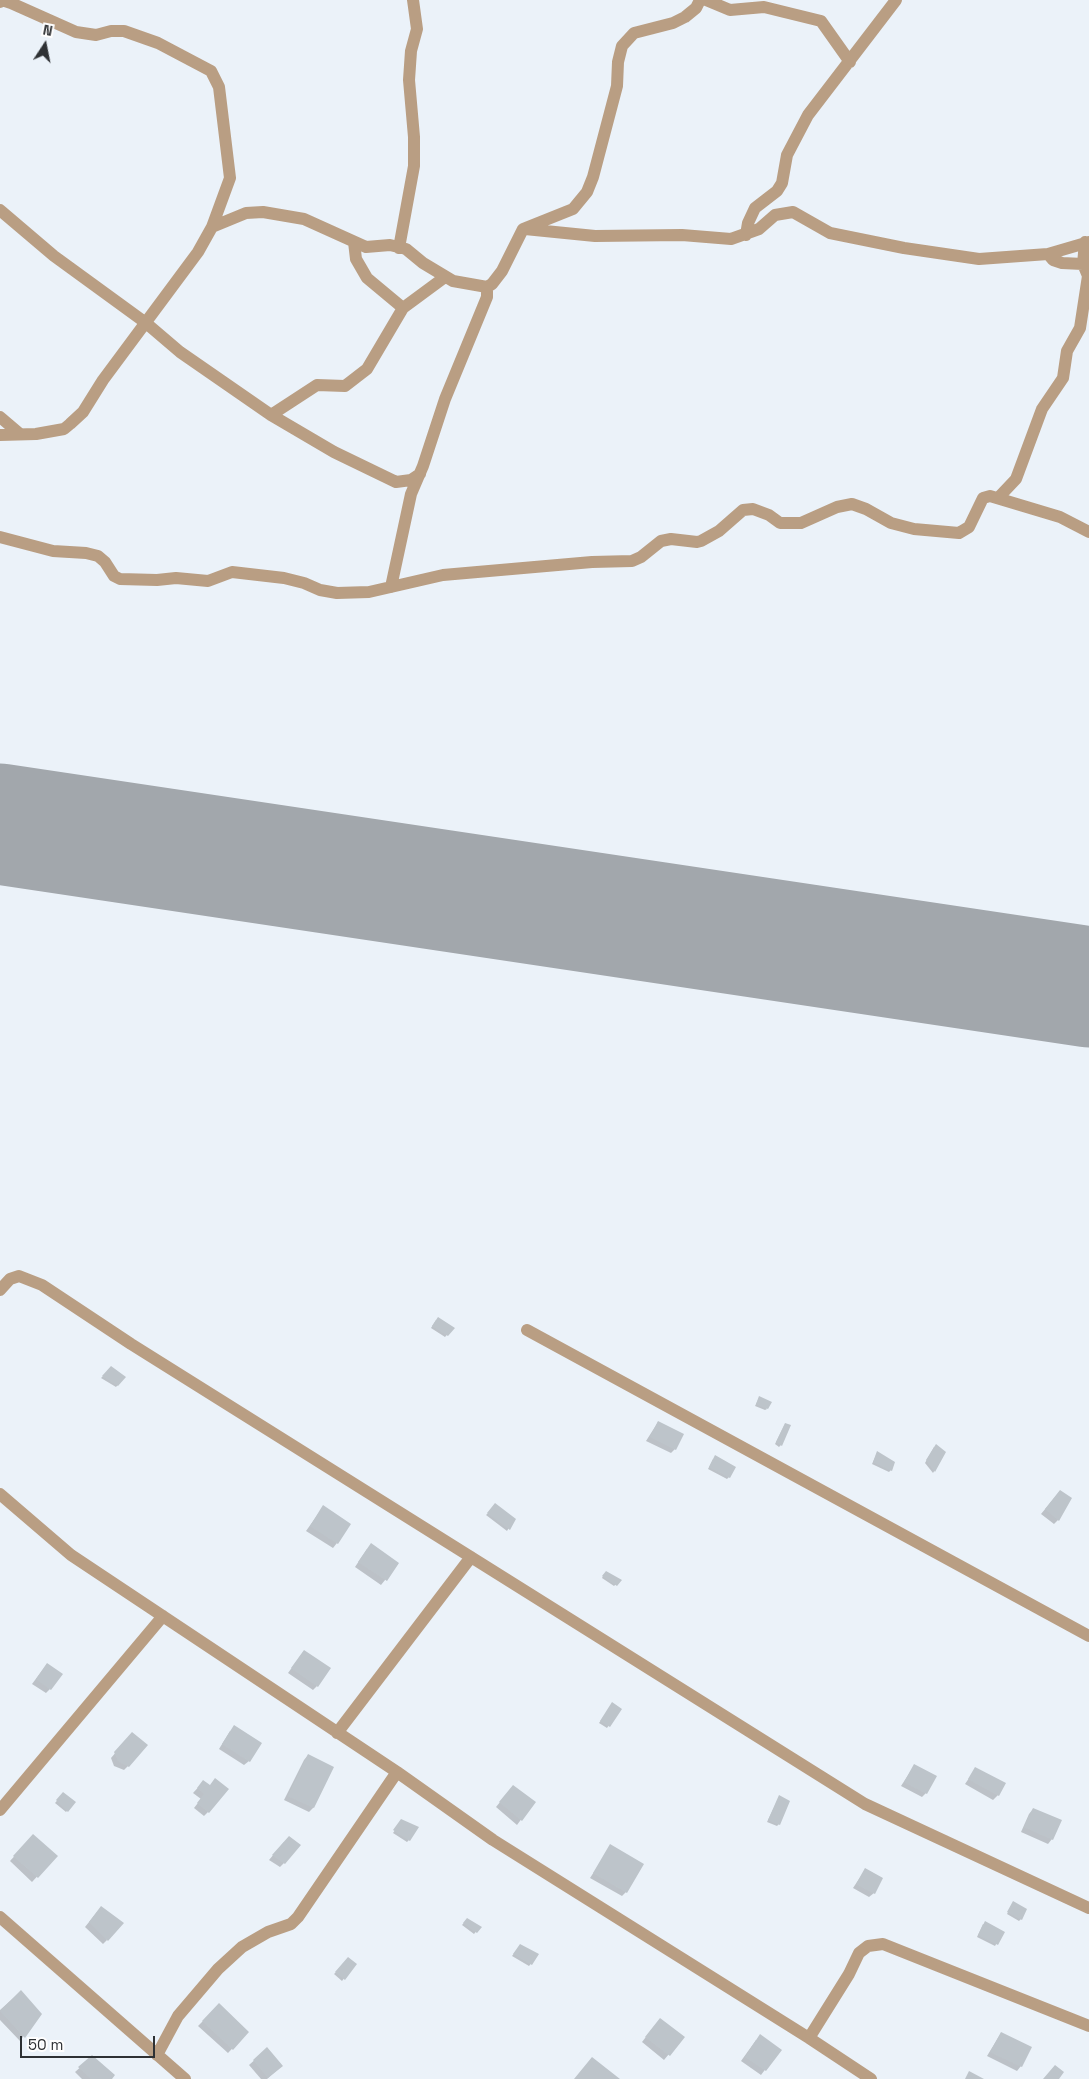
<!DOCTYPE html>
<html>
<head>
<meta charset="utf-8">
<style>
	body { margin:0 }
	#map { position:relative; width:1089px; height:2079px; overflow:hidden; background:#ebf2f9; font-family:"Space Grotesk",sans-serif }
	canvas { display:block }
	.north { position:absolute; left:20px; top:20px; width:50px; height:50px; -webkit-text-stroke:4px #fefefe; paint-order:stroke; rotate:11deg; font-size:14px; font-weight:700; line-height:20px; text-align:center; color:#2e3134 }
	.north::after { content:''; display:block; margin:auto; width:18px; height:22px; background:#2e3134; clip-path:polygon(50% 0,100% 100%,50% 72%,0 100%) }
	.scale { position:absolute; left:20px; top:2036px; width:135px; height:22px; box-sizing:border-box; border:2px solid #2e3134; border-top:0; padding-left:6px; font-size:15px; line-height:18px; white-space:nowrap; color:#2e3134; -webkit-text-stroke:4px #fefefe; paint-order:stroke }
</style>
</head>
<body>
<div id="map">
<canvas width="1089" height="2079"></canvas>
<div class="north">N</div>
<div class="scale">50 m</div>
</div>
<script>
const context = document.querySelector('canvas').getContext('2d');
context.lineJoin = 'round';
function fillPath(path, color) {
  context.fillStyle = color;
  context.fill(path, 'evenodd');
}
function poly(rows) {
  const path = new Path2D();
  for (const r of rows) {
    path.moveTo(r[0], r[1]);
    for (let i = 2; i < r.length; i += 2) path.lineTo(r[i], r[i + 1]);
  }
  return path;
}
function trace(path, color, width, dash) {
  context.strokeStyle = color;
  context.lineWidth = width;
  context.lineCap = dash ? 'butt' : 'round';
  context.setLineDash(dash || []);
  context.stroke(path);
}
fillPath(poly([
	[436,1320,453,1328,445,1337,431,1328],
	[111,1368,124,1377,116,1387,101,1378],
	[759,1398,767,1409,765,1410,755,1406],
	[658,1422,675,1449,671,1453,646,1441],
	[785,1424,781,1445,779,1447,775,1444],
	[934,1447,945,1453,933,1473,925,1463],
	[877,1453,891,1470,889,1472,872,1464],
	[713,1459,729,1477,727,1479,708,1469],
	[1060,1491,1058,1520,1054,1524,1041,1514],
	[496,1505,514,1519,507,1531,486,1515],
	[323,1507,337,1543,333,1548,306,1531],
	[367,1549,398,1564,381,1585,355,1567],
	[604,1574,620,1580,614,1586,602,1578],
	[304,1651,317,1686,313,1690,288,1673],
	[47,1664,50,1689,46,1693,32,1684],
	[611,1706,620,1709,607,1728,599,1723],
	[230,1731,249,1761,244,1765,219,1749],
	[128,1738,128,1766,124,1770,114,1766,111,1758],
	[308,1755,332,1767,313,1808,309,1812,284,1800,304,1760],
	[914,1766,926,1793,922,1797,901,1786],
	[976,1768,998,1795,993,1800,965,1784],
	[204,1781,208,1812,204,1816,194,1808,201,1799,193,1793],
	[509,1791,534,1802,517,1825,496,1807],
	[63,1794,75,1802,66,1812,55,1803],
	[779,1797,779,1824,777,1826,767,1822],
	[1033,1809,1052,1839,1048,1844,1021,1832,1029,1814],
	[400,1823,409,1840,407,1842,393,1833],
	[33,1836,56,1856,32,1882,10,1861],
	[284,1842,284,1863,280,1867,269,1860],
	[611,1846,626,1892,622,1896,590,1878],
	[865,1870,874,1893,869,1897,853,1888],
	[1012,1905,1021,1919,1019,1921,1007,1914],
	[97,1912,107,1940,103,1944,85,1927],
	[467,1919,480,1927,474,1934,462,1925],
	[983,1924,1003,1932,995,1946,977,1937],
	[519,1947,538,1955,529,1966,512,1956],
	[349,1959,355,1964,342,1981,334,1974],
	[20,1992,40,2014,20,2041,0,2020,0,2010],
	[219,2005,248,2032,228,2053,198,2026],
	[656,2024,683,2037,664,2060,642,2042],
	[1001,2033,1021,2066,1017,2071,987,2056],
	[756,2040,780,2050,761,2075,741,2061],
	[267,2049,277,2070,267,2079,261,2079,249,2065],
	[92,2057,110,2079,82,2079,75,2072]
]), '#0003');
trace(poly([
	[0,824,1089,987]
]), '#a2a7ac', 121);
fillPath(poly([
	[438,1317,455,1328,448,1336,432,1326],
	[111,1366,126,1377,118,1386,102,1376],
	[759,1396,772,1402,768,1409,756,1404],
	[658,1421,684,1434,676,1450,650,1437],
	[785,1423,791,1425,782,1446,776,1442],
	[936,1444,946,1452,935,1472,926,1460],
	[877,1451,895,1462,892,1471,873,1462],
	[715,1455,736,1467,730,1478,709,1467],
	[1060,1490,1072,1498,1059,1521,1045,1509],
	[495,1503,516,1519,510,1530,487,1513],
	[323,1505,351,1524,338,1544,310,1526],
	[371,1543,399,1563,387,1581,358,1562],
	[606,1571,622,1580,617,1586,602,1576],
	[304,1650,331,1668,318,1687,291,1668],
	[47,1663,63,1674,51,1690,36,1679],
	[612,1702,622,1709,610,1727,600,1721],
	[234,1725,262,1743,250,1762,222,1744],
	[132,1732,148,1745,129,1767,118,1761,114,1752],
	[308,1754,334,1767,314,1808,288,1796],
	[914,1764,937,1776,927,1794,904,1782],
	[975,1767,1006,1783,999,1796,968,1779],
	[215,1778,229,1789,209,1813,197,1803,204,1794,197,1788,203,1780,210,1785],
	[513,1785,536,1802,522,1821,499,1802],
	[63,1792,76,1802,68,1812,56,1800],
	[779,1795,790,1801,780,1825,768,1820],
	[1033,1808,1062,1820,1053,1840,1024,1827],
	[401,1819,419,1827,410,1841,393,1830],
	[33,1834,58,1856,38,1878,13,1856],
	[289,1836,301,1845,285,1864,272,1855],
	[610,1844,644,1864,627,1893,593,1873],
	[865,1868,883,1878,875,1894,856,1884],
	[1013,1901,1027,1909,1022,1920,1007,1912],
	[101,1906,124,1923,108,1941,89,1922],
	[467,1918,482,1927,477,1933,463,1923],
	[985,1921,1005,1932,998,1945,978,1935],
	[520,1944,539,1954,532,1965,513,1954],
	[348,1957,357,1964,345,1980,335,1972],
	[21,1990,42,2014,25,2038,0,2011],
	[219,2003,249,2032,233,2050,202,2021],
	[660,2018,685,2037,670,2056,645,2037],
	[1001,2032,1032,2047,1022,2067,990,2052],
	[760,2034,782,2050,766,2071,745,2057],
	[267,2047,283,2066,268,2078,253,2060],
	[92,2055,115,2075,112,2079,91,2079,78,2067],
	[592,2057,620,2079,574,2079],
	[1055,2065,1064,2072,1059,2079,1043,2079],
	[969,2071,984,2079,965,2079]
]), '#bdc4ca');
trace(poly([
	[706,0,730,10,764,7,821,21,850,62],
	[0,2,2,0,11,3,76,32,96,35,111,31,124,31,158,43,211,71,219,87,230,178,212,227],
	[0,210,54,256,146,323,180,352,271,415,334,452,396,482,411,480,420,474],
	[525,229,595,236,682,235,731,239,759,229,775,215,793,212,830,233,904,248,979,259,1048,254,1089,242],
	[746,235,748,223,755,208,777,191,782,183,787,155,808,115,896,0],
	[354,242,356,259,367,278,403,308],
	[399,248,414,166,414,137,409,80,411,51,417,29,413,0],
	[1048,254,1053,260,1062,263,1083,264],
	[271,415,317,385,345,386,367,369,403,308,445,277],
	[0,417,20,434],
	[0,435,36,434,64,429,70,424,83,412,103,380,198,252,212,227,246,213,263,212,304,219,366,247,390,245,406,249,423,263,453,281,487,287,492,284,502,271,523,229,573,209,587,192,593,177,617,86,618,62,622,46,634,33,673,23,685,17,696,8,700,0],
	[999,497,1016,479,1042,409,1063,378,1067,351,1080,328,1088,276,1083,264,1085,242],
	[0,537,53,551,86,553,98,556,105,562,114,576,120,579,157,580,176,578,208,581,232,572,284,578,304,583,320,590,337,593,369,592,443,575,592,562,632,561,641,557,661,541,671,539,697,542,701,541,719,531,743,510,753,509,769,515,780,523,801,523,837,507,852,504,866,509,891,523,914,529,959,533,969,527,983,498,990,496,1060,517,1089,532],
	[391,587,411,494,423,466,445,399,487,297,487,287],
	[0,1290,10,1279,19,1276,42,1285,131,1344,865,1804,1089,1908],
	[527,1330,1089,1636],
	[0,1494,71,1555,397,1772,493,1840,809,2038,871,2079],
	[337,1733,471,1557],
	[0,1810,163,1616],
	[0,1917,185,2079],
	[809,2038,849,1974,859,1953,868,1946,883,1944,1089,2026],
	[157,2055,178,2016,218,1969,242,1947,268,1932,291,1924,298,1917,397,1772]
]), '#b99e83', 12);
</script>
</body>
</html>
